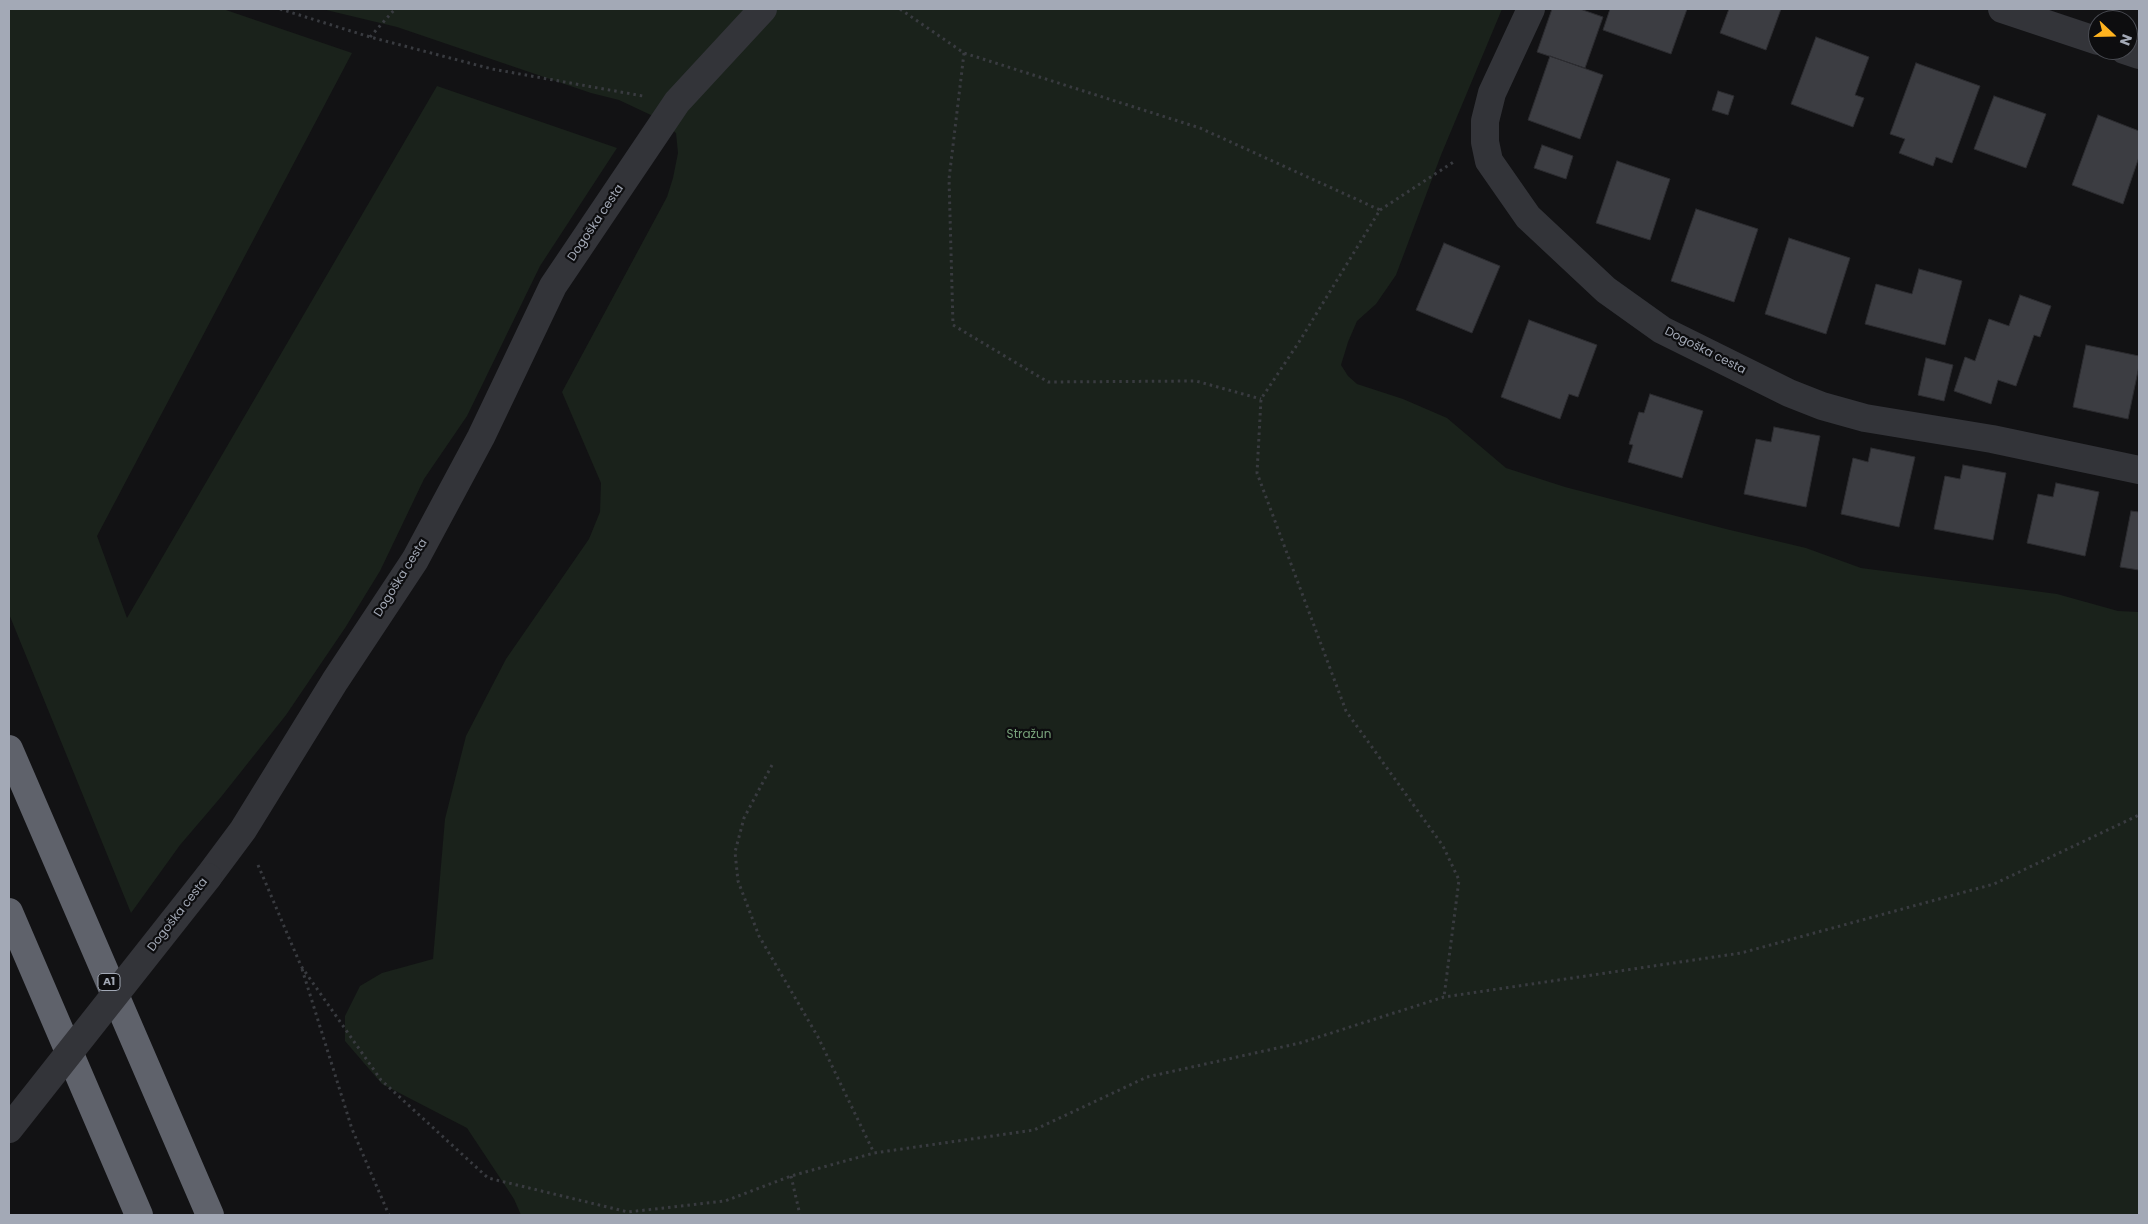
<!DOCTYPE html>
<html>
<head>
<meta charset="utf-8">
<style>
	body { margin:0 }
	#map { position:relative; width:2148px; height:1224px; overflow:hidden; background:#121214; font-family:Poppins,sans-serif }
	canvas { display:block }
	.frame { position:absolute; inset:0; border:10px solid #a3a9b6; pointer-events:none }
	.north { position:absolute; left:2088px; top:10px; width:50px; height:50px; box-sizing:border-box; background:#0d0d0f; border:1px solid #494b52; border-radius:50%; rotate:111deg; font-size:14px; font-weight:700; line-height:20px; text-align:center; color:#a3a9b6 }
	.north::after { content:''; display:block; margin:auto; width:18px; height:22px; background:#ffb31f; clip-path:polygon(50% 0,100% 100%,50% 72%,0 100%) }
</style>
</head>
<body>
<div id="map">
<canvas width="2148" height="1224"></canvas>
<div class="frame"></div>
<div class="north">N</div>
</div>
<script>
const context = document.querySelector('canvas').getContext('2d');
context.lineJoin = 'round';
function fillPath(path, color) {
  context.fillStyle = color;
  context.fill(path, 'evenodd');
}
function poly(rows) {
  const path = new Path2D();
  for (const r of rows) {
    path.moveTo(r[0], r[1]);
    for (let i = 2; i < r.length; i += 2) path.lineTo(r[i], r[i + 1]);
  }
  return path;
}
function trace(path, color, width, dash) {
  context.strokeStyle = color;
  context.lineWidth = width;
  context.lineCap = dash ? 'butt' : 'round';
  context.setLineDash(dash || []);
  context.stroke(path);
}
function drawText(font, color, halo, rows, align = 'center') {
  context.font = font + ' Poppins,sans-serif';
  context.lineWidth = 4.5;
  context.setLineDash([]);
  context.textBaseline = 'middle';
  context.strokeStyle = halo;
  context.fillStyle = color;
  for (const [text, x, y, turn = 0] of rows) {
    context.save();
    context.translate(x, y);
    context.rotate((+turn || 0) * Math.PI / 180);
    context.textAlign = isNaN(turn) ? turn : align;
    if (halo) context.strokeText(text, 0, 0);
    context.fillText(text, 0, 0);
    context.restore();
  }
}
fillPath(poly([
	[9,9,223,9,352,53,97,536,127,618,437,86,617,148,540,266,467,416,424,479,380,571,345,628,286,715,221,797,180,845,131,913,9,614],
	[322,9,1502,9,1441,155,1396,275,1376,304,1357,321,1348,342,1341,365,1348,376,1357,384,1403,399,1447,418,1506,468,1565,487,1726,529,1806,548,1861,568,2057,594,2118,611,2139,612,2139,1215,521,1215,514,1199,467,1128,382,1084,345,1041,345,1016,360,986,382,973,433,959,445,819,466,736,506,659,589,539,600,512,601,483,562,392,667,197,673,178,678,153,676,133,653,116,619,100,591,93,397,27]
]), '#1a221b');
const building = poly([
	[1552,9,1580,9,1603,17,1585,68,1537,52,1552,9],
	[1610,9,1687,9,1671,54,1603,30,1610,9],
	[1729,9,1781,9,1766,50,1720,33,1729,9],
	[1816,37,1869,57,1855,95,1864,98,1853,127,1791,104,1816,37],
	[1550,56,1603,75,1580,139,1528,120,1550,56],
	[1916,63,1980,86,1952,163,1936,157,1933,166,1899,153,1905,139,1890,134,1916,63],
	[1718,91,1734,96,1728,115,1712,110,1718,91],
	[1994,96,2046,114,2026,168,1974,149,1994,96],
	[2098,115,2139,131,2139,157,2123,204,2072,185,2098,115],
	[1542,145,1573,156,1566,179,1534,168,1542,145],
	[1617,161,1670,179,1650,240,1596,223,1617,161],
	[1696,209,1758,229,1734,302,1671,281,1696,209],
	[1789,238,1850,258,1826,334,1765,314,1789,238],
	[1444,243,1500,266,1472,333,1416,310,1444,243],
	[1919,269,1962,281,1945,345,1865,324,1876,284,1912,294,1919,269],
	[2020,295,2051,306,2040,337,2034,335,2016,386,1998,380,1991,404,1954,391,1965,357,1975,361,1989,319,2009,326,2020,295],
	[1529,320,1597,345,1578,397,1569,394,1560,419,1501,397,1529,320],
	[2086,345,2139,356,2139,366,2128,419,2073,407,2086,345],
	[1926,358,1953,365,1944,401,1918,395,1926,358],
	[1650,394,1703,411,1682,478,1628,462,1633,445,1629,444,1639,412,1644,413,1650,394],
	[1774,427,1820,436,1806,507,1744,494,1756,439,1771,442,1774,427],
	[1871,448,1915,457,1899,527,1841,514,1853,458,1868,462,1871,448],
	[1963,465,2006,473,1993,540,1934,529,1945,476,1960,479,1963,465],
	[2056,483,2099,492,2085,556,2027,543,2038,494,2053,497,2056,483],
	[2131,511,2139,512,2139,570,2120,567,2131,511]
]);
fillPath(building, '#3c3d42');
trace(building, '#2c2c30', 1);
trace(poly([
	[280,9,370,37,492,69,643,96],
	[900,9,964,53,1200,128,1380,210,1299,342,1261,399,1257,473,1346,711,1443,846,1459,880,1444,997],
	[370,37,395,9],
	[964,53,949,179,953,325,1048,382,1196,381,1261,399],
	[1380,210,1455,161],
	[772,765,744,818,735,852,738,881,759,936,818,1037,874,1153],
	[258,865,301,966,381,1080,488,1178,628,1212,725,1201,791,1176,874,1153,1034,1130,1147,1077,1300,1043,1444,997,1741,953,1994,884,2139,815],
	[302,969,352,1129,389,1215],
	[791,1176,800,1215]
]), '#393b40', 3, [2.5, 4]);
trace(poly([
	[1531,9,1492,93,1485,121,1485,142,1489,161,1528,217,1606,290,1662,330,1789,393,1822,406,1865,418,1992,439,2139,470],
	[2002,9,2098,41],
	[2124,50,2139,55],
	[208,877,243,830,335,681,415,560,481,437,553,286,677,102,763,9]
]), '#333439', 28);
trace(poly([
	[9,749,210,1215],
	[9,912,139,1215]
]), '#5f626b', 28);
trace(poly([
	[9,1129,208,877]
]), '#333439', 28);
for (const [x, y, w] of [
	[109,982,22]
]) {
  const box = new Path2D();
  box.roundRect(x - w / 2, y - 8.5, w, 17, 4);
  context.fillStyle = '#0d0d0f';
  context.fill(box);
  trace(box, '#a3a9b6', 1);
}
drawText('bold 11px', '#a3a9b6', null, [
	["A1",109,982]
]);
drawText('12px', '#a3a9b6', '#0d0d0f', [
	["Dogoška cesta",596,223,-56],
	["Dogoška cesta",1705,351,27],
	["Dogoška cesta",401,578,-58],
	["Dogoška cesta",178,915,-52]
]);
drawText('12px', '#78a27a', '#0d0d0f', [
	["Stražun",1029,735]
]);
</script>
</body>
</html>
